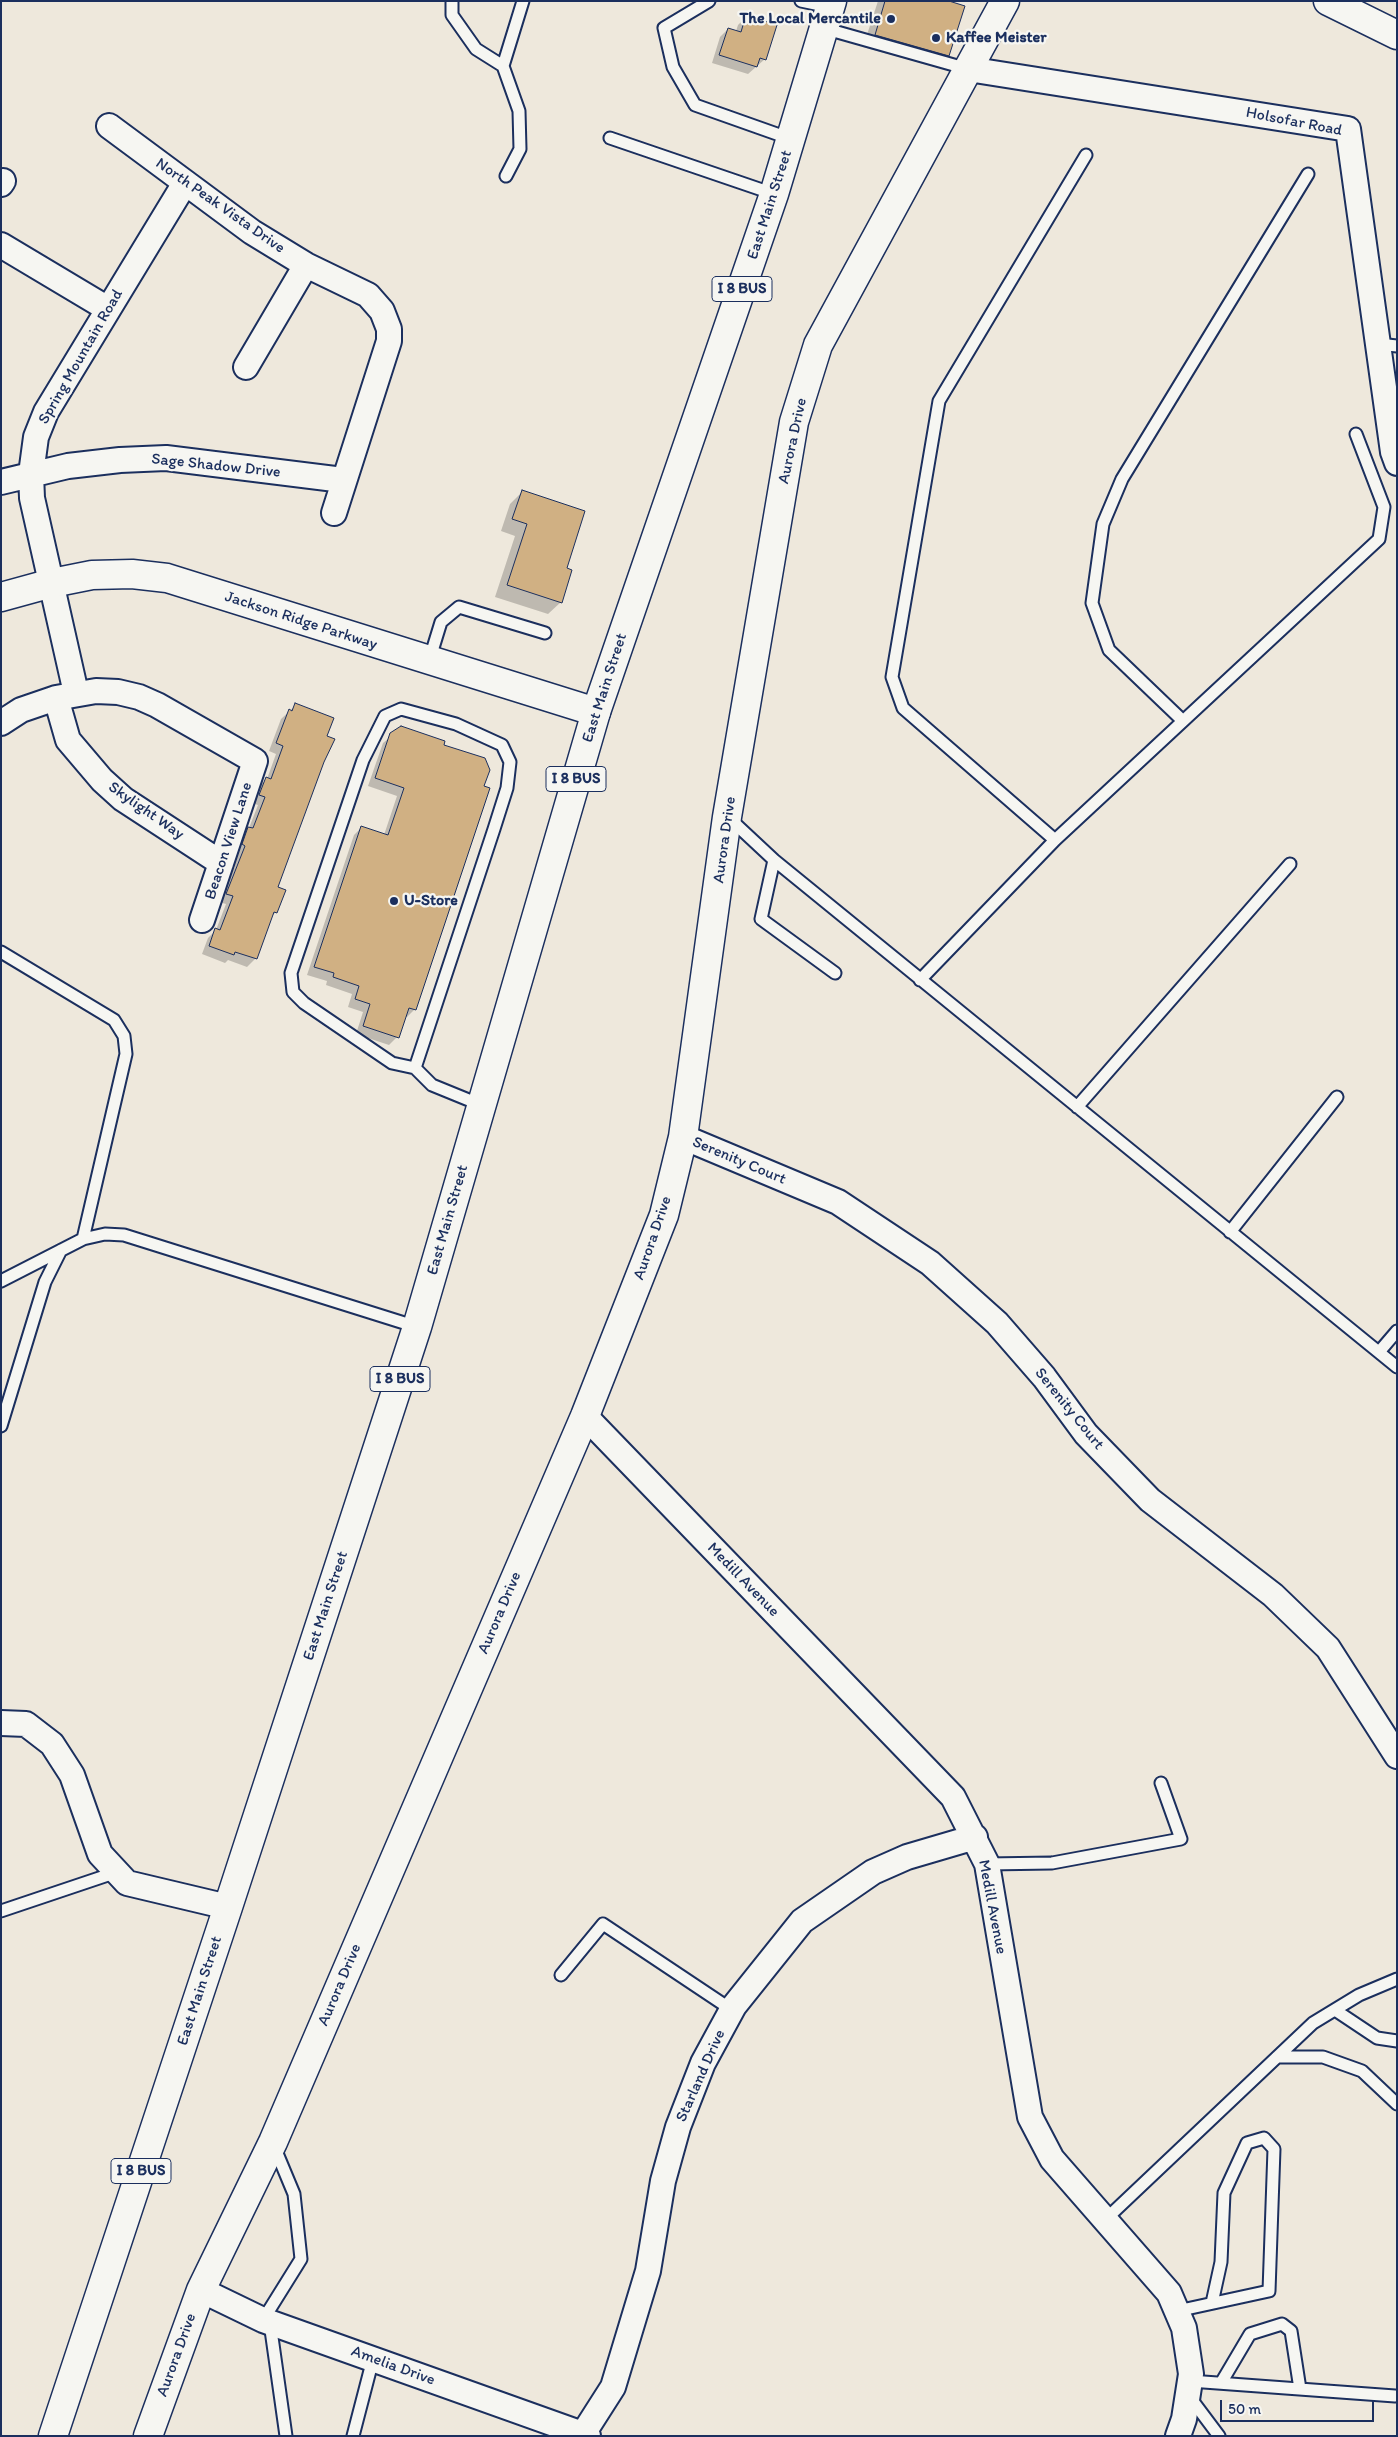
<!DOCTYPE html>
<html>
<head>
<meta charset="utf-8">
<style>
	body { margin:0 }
	#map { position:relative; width:1398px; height:2437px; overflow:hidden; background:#eee8dc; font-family:Itim,sans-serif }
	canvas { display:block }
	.frame { position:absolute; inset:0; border:2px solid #1b2f5e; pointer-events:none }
	.scale { position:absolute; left:1220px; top:2400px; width:154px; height:22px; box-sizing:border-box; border:2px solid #1b2f5e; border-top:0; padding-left:6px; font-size:15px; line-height:18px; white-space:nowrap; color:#1b2f5e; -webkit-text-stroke:4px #f6f6f2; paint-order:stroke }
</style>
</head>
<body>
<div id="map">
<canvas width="1398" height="2437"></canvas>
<div class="frame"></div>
<div class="scale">50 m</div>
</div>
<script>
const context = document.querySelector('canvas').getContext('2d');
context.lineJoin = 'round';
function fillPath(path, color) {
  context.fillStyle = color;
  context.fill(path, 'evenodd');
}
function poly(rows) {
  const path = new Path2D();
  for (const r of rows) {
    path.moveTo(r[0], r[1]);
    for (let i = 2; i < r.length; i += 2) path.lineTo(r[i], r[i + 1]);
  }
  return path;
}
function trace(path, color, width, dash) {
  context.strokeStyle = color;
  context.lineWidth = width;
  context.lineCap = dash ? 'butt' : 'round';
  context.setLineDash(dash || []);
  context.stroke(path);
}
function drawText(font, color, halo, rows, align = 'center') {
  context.font = font + ' Itim,sans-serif';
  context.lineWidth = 4.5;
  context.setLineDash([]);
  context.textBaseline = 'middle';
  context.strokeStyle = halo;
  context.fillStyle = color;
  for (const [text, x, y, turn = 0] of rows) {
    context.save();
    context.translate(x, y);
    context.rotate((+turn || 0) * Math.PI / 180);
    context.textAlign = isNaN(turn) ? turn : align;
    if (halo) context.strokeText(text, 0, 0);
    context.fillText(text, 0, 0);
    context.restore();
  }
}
fillPath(poly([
	[878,1,945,1,947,55,935,67,863,47],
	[746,17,765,59,748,74,712,63,720,37,728,29,736,31,738,25],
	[522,492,565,569,561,602,548,614,495,597,515,536,501,531,510,504],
	[296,705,325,737,323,761,277,888,284,891,275,913,271,917,255,959,247,967,228,960,225,963,202,954,208,938,216,930,226,904,219,902,238,854,235,852,240,836,249,828,258,805,252,803,258,786,267,779,276,754,269,751,281,719],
	[401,728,415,1009,407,1017,404,1017,397,1037,389,1045,356,1034,363,1012,348,1007,352,994,326,985,327,981,307,975,354,835,362,827,384,835,397,796,368,786,383,743]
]), '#0003');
const building = poly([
	[885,1,949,1,965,6,949,56,875,35,885,1],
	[746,15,777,25,766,60,760,58,757,67,719,55,728,28,741,32,746,15],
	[522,490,585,511,567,568,572,570,562,603,507,585,527,524,512,519,522,490],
	[295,703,334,718,327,736,335,739,324,762,278,887,286,890,277,913,274,912,257,959,235,952,234,955,209,946,215,928,220,930,233,896,226,894,245,846,242,844,248,827,253,828,265,797,259,795,266,777,271,779,283,746,276,743,289,709,292,711,295,703],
	[401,726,445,741,444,745,485,758,490,770,484,786,490,788,416,1010,409,1008,399,1038,363,1026,370,1004,355,999,359,986,333,977,334,973,314,967,361,826,388,835,404,788,375,778,390,733,401,726]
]);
fillPath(building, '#d0b083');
trace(building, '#1b2f5e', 1);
const lane = poly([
	[452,1,452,15,476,49,503,66],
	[709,1,664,28,673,67,695,105,791,139],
	[801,1,830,7],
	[823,28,968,69],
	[610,138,774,194],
	[506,176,520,149,519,111,503,66,523,1],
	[1378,344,1397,346],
	[429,661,441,622,459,607,545,633],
	[1182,720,1109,650,1092,603,1103,524,1122,479,1308,174],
	[729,818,774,860,1397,1367],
	[1055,840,903,708,892,677,939,401,1086,155],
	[774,860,761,919,835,973],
	[1,952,114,1020,124,1036,126,1054,83,1239,1,1281],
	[920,980,1055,840,1379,539,1384,507,1356,434],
	[415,1068,494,829,507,788,510,762,502,745,456,724,401,709,385,716,363,760,291,973,293,992,304,1003,392,1063,415,1068,432,1085,481,1105],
	[1077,1107,1290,864],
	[1230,1232,1337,1097],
	[83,1239,105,1234,124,1235,417,1327],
	[1379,1352,1397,1331],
	[1,1426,45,1282,61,1250],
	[987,1864,1052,1863,1181,1839,1161,1783],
	[1,1911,117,1872],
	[561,1975,603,1924,732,2010],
	[1335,2010,1377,2038,1397,2041],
	[1277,2057,1323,2057,1362,2071,1397,2104],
	[1106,2219,1313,2023,1359,1995,1397,1979],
	[1177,2311,1269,2291,1274,2149,1264,2138,1247,2143,1224,2193,1221,2262,1212,2303],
	[263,2320,301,2259,294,2194,274,2146],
	[270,2323,286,2436],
	[1190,2381,1395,2396],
	[1221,2383,1250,2334,1282,2324,1291,2331,1300,2389],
	[1189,2396,1219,2436],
	[353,2436,373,2359]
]);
const street = poly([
	[968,69,1348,129,1393,452,1397,463],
	[109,126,252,232,306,265,368,295,382,311,389,329,389,341,334,513],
	[1,184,3,181],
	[1,245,108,309],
	[246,367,306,265],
	[1,482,68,466,120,460,166,458,343,480],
	[76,693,32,498,31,474,36,437,46,412,185,183],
	[56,698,68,740,102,780,123,799,221,863],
	[1,723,21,710,56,698,96,691,118,692,139,697,157,705,255,761,202,920],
	[683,1137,838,1202,930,1263,997,1323,1044,1377,1086,1434,1150,1500,1273,1595,1328,1648,1397,1756],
	[585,1416,953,1797,987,1864,1030,2117,1052,2159,1169,2293,1184,2328,1191,2374,1184,2419,1178,2436],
	[1,1723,26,1724,52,1744,72,1775,100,1854,127,1883,228,1907],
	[201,2290,263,2320,588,2436],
	[583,2434,613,2387,648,2271,663,2181,678,2127,703,2063,734,2006,802,1921,873,1872,907,1857,975,1837]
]);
const secondary = poly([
	[1328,1,1397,35],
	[1,597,52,583,92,575,132,574,167,578,596,712],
	[148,2436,201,2290,273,2142,585,1416,664,1215,683,1137,727,817,794,422,818,345,1005,1]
]);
const primary = poly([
	[53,2436,228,1907,417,1327,596,712,774,194,832,1]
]);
trace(lane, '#1b2f5e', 15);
trace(street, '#1b2f5e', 28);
trace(secondary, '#1b2f5e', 31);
trace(primary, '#1b2f5e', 31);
trace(lane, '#f6f6f2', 11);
trace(street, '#f6f6f2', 24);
trace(secondary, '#f6f6f2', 28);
trace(primary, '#f6f6f2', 28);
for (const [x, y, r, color] of [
	[891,19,5,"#1b2f5e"],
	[936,38,5,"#1b2f5e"],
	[394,901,5,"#1b2f5e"]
]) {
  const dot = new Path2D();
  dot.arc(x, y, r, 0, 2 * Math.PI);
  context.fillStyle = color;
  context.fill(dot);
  trace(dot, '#f6f6f2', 2);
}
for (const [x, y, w] of [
	[742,289,60],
	[576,779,60],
	[400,1379,60],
	[141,2171,60]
]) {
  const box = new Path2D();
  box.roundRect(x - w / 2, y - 12.5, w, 25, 4);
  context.fillStyle = '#f6f6f2';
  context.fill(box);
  trace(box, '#1b2f5e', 1);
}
drawText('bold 15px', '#1b2f5e', null, [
	["I 8 BUS",742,289],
	["I 8 BUS",576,779],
	["I 8 BUS",400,1379],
	["I 8 BUS",141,2171]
]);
drawText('bold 16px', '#1b2f5e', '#f6f6f2', [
	["The Local Mercantile",881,19,"right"],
	["Kaffee Meister",946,38],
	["U-Store",404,901]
], 'left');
drawText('16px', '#1b2f5e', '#f6f6f2', [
	["Holsofar Road",1294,122,11],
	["East Main Street",770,205,-72],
	["North Peak Vista Drive",220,206,35],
	["Spring Mountain Road",81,357,-60],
	["Aurora Drive",793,441,-78],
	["Sage Shadow Drive",216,466,6],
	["Jackson Ridge Parkway",301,621,18],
	["East Main Street",605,688,-72],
	["Skylight Way",146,811,35],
	["Aurora Drive",725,840,-82],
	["Beacon View Lane",229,841,-72],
	["Serenity Court",739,1161,23],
	["East Main Street",448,1220,-74],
	["Aurora Drive",653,1238,-71],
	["Serenity Court",1069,1409,51],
	["Medill Avenue",743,1580,46],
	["East Main Street",326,1606,-72],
	["Aurora Drive",500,1613,-67],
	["Medill Avenue",992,1907,79],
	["Aurora Drive",340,1985,-67],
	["East Main Street",200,1991,-72],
	["Starland Drive",701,2076,-66],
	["Aurora Drive",177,2355,-70],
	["Amelia Drive",393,2366,20]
]);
</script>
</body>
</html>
